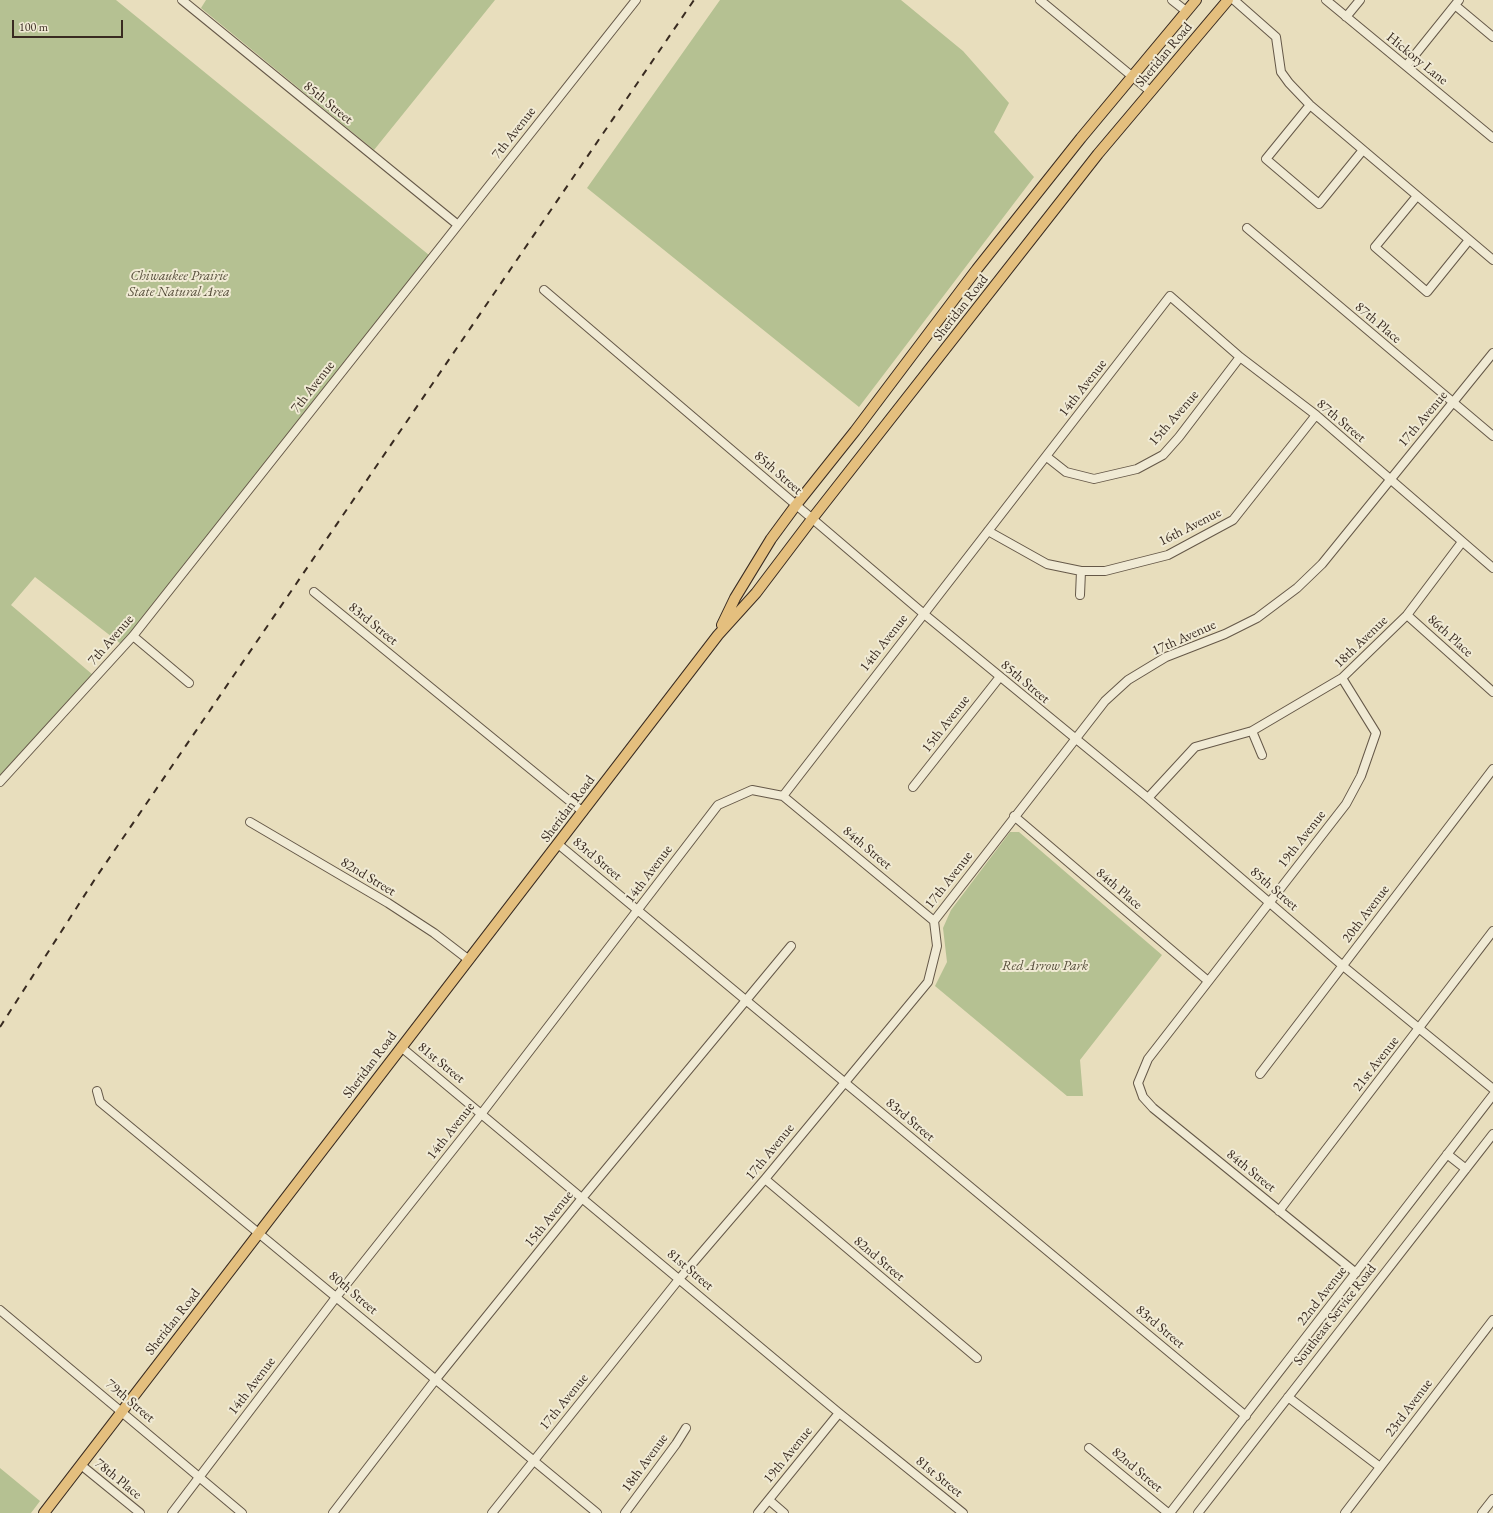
<!DOCTYPE html>
<html>
<head>
<meta charset="utf-8">
<style>
	body { margin:0 }
	#map { position:relative; width:1493px; height:1513px; overflow:hidden; background:#e8debd; font-family:"EB Garamond",serif }
	canvas { display:block }
	.scale { position:absolute; left:12px; top:20px; width:111px; height:18px; box-sizing:border-box; border:2px solid #392b21; border-top:0; padding-left:5px; font-size:12px; line-height:14px; white-space:nowrap; color:#392b21; -webkit-text-stroke:3px #f0ead4; paint-order:stroke }
</style>
</head>
<body>
<div id="map">
<canvas width="1493" height="1513"></canvas>
<div class="scale">100 m</div>
</div>
<script>
const context = document.querySelector('canvas').getContext('2d');
context.lineJoin = 'round';
function fillPath(path, color) {
  context.fillStyle = color;
  context.fill(path, 'evenodd');
}
function poly(rows) {
  const path = new Path2D();
  for (const r of rows) {
    path.moveTo(r[0], r[1]);
    for (let i = 2; i < r.length; i += 2) path.lineTo(r[i], r[i + 1]);
  }
  return path;
}
function trace(path, color, width, dash) {
  context.strokeStyle = color;
  context.lineWidth = width;
  context.lineCap = dash ? 'butt' : 'round';
  context.setLineDash(dash || []);
  context.stroke(path);
}
function drawText(font, color, halo, rows, align = 'center') {
  context.font = font + ' "EB Garamond",serif';
  context.lineWidth = 4;
  context.setLineDash([]);
  context.textBaseline = 'middle';
  context.strokeStyle = halo;
  context.fillStyle = color;
  for (const [text, x, y, turn = 0] of rows) {
    context.save();
    context.translate(x, y);
    context.rotate((+turn || 0) * Math.PI / 180);
    context.textAlign = isNaN(turn) ? turn : align;
    if (halo) context.strokeText(text, 0, 0);
    context.fillText(text, 0, 0);
    context.restore();
  }
}
fillPath(poly([
	[0,0,116,0,429,255,146,615,121,644,35,577,11,605,93,675,0,775],
	[206,0,495,0,374,150,201,8],
	[720,0,901,0,963,51,1009,103,994,132,1034,177,859,407,587,188],
	[1010,832,1019,832,1162,955,1080,1060,1083,1096,1067,1096,935,986,947,962,943,928,951,910],
	[0,1468,40,1501,31,1513,0,1513]
]), '#b5c192');
const minor = poly([
	[182,0,458,225],
	[1040,0,1151,92],
	[1172,0,1186,11],
	[1234,0,1276,37,1281,72,1289,83,1310,105,1493,260],
	[1326,0,1493,138],
	[1456,6,1493,37],
	[1346,17,1360,0],
	[1406,66,1459,0],
	[1310,105,1266,159,1319,204,1363,150],
	[1417,196,1375,247,1427,292,1469,240],
	[1247,228,1493,436],
	[544,290,924,614,1148,798,1343,966,1493,1089],
	[1047,457,1066,472,1094,479,1137,469,1163,455,1179,437,1240,357],
	[988,531,1047,564,1081,571,1105,571,1168,555,1233,520,1316,415],
	[314,592,583,812],
	[1080,595,1081,571],
	[1407,615,1493,692],
	[133,636,189,683],
	[1342,678,1376,733,1361,776,1346,804,1148,1059,1138,1083,1143,1097,1153,1108,1356,1273],
	[1252,731,1262,755],
	[0,782,133,636,636,0],
	[913,787,999,678],
	[783,796,1170,296,1240,357,1316,415,1493,568],
	[1148,798,1195,747,1252,731,1342,678,1407,615,1462,542],
	[1014,816,1208,981],
	[250,822,388,903,434,933,469,960],
	[558,844,1246,1416],
	[401,1047,839,1413,963,1513],
	[1260,1074,1493,769],
	[97,1091,100,1102,597,1513],
	[1447,1154,1466,1169],
	[765,1179,977,1358],
	[1279,1211,1493,931],
	[0,1310,242,1513],
	[1288,1397,1380,1467],
	[1089,1448,1168,1513],
	[81,1465,140,1513],
	[769,1500,784,1513],
	[172,1513,337,1296,482,1113,718,805,752,790,783,796,934,921],
	[333,1513,436,1379,583,1197,791,946],
	[492,1513,680,1278,765,1179,928,982,937,946,934,921,1105,701,1128,680,1166,657,1225,634,1257,618,1297,588,1322,564,1493,353],
	[625,1513,676,1444,686,1428],
	[758,1513,839,1413],
	[1170,1513,1493,1095],
	[1198,1513,1493,1134],
	[1345,1513,1493,1320],
	[1482,1513,1493,1499]
]);
const major = poly([
	[722,625,735,598,771,539,796,505,855,431,977,269,1081,138,1196,0],
	[44,1513,718,635,756,593,812,519,1098,154,1228,0]
]);
trace(minor, '#655848', 10);
trace(major, '#392b21', 12);
trace(minor, '#f0ead4', 8);
trace(major, '#e4bf7e', 10);
trace(poly([
	[0,1027,95,879,694,0]
]), '#392b21', 2, [7, 7]);
drawText('14px', '#392b21', '#f0ead4', [
	["Sheridan Road",1164,55,-50],
	["Hickory Lane",1417,59,39],
	["85th Street",328,103,39],
	["7th Avenue",514,133,-52],
	["Sheridan Road",961,308,-52],
	["87th Place",1378,323,40],
	["7th Avenue",313,387,-52],
	["14th Avenue",1083,388,-52],
	["15th Avenue",1174,418,-49],
	["17th Avenue",1423,419,-50],
	["87th Street",1341,421,40],
	["85th Street",778,473,41],
	["16th Avenue",1190,527,-27],
	["83rd Street",373,624,39],
	["86th Place",1450,636,42],
	["17th Avenue",1184,638,-24],
	["7th Avenue",111,640,-49],
	["18th Avenue",1361,642,-44],
	["14th Avenue",884,643,-52],
	["85th Street",1025,682,40],
	["15th Avenue",946,724,-52],
	["Sheridan Road",568,809,-53],
	["19th Avenue",1302,839,-52],
	["84th Street",867,848,40],
	["83rd Street",597,859,40],
	["14th Avenue",649,874,-53],
	["82nd Street",368,877,31],
	["17th Avenue",949,880,-52],
	["84th Place",1119,889,40],
	["85th Street",1274,889,41],
	["20th Avenue",1366,914,-53],
	["81st Street",441,1063,39],
	["21st Avenue",1376,1064,-52],
	["Sheridan Road",370,1065,-53],
	["83rd Street",910,1120,40],
	["14th Avenue",451,1131,-52],
	["17th Avenue",770,1152,-51],
	["84th Street",1251,1171,39],
	["15th Avenue",549,1219,-51],
	["82nd Street",879,1259,40],
	["81st Street",690,1270,40],
	["80th Street",353,1293,40],
	["22nd Avenue",1322,1296,-52],
	["Southeast Service Road",1335,1315,-52],
	["Sheridan Road",173,1322,-52],
	["83rd Street",1160,1327,40],
	["14th Avenue",252,1386,-53],
	["79th Street",130,1401,40],
	["17th Avenue",564,1402,-51],
	["23rd Avenue",1409,1408,-53],
	["19th Avenue",788,1455,-51],
	["18th Avenue",645,1463,-54],
	["82nd Street",1137,1470,40],
	["81st Street",939,1477,39],
	["78th Place",118,1479,39]
]);
drawText('italic 14px', '#58503d', '#f0ead4', [
	["Chiwaukee Prairie",179,276],
	["State Natural Area",179,292],
	["Red Arrow Park",1045,966]
]);
</script>
</body>
</html>
